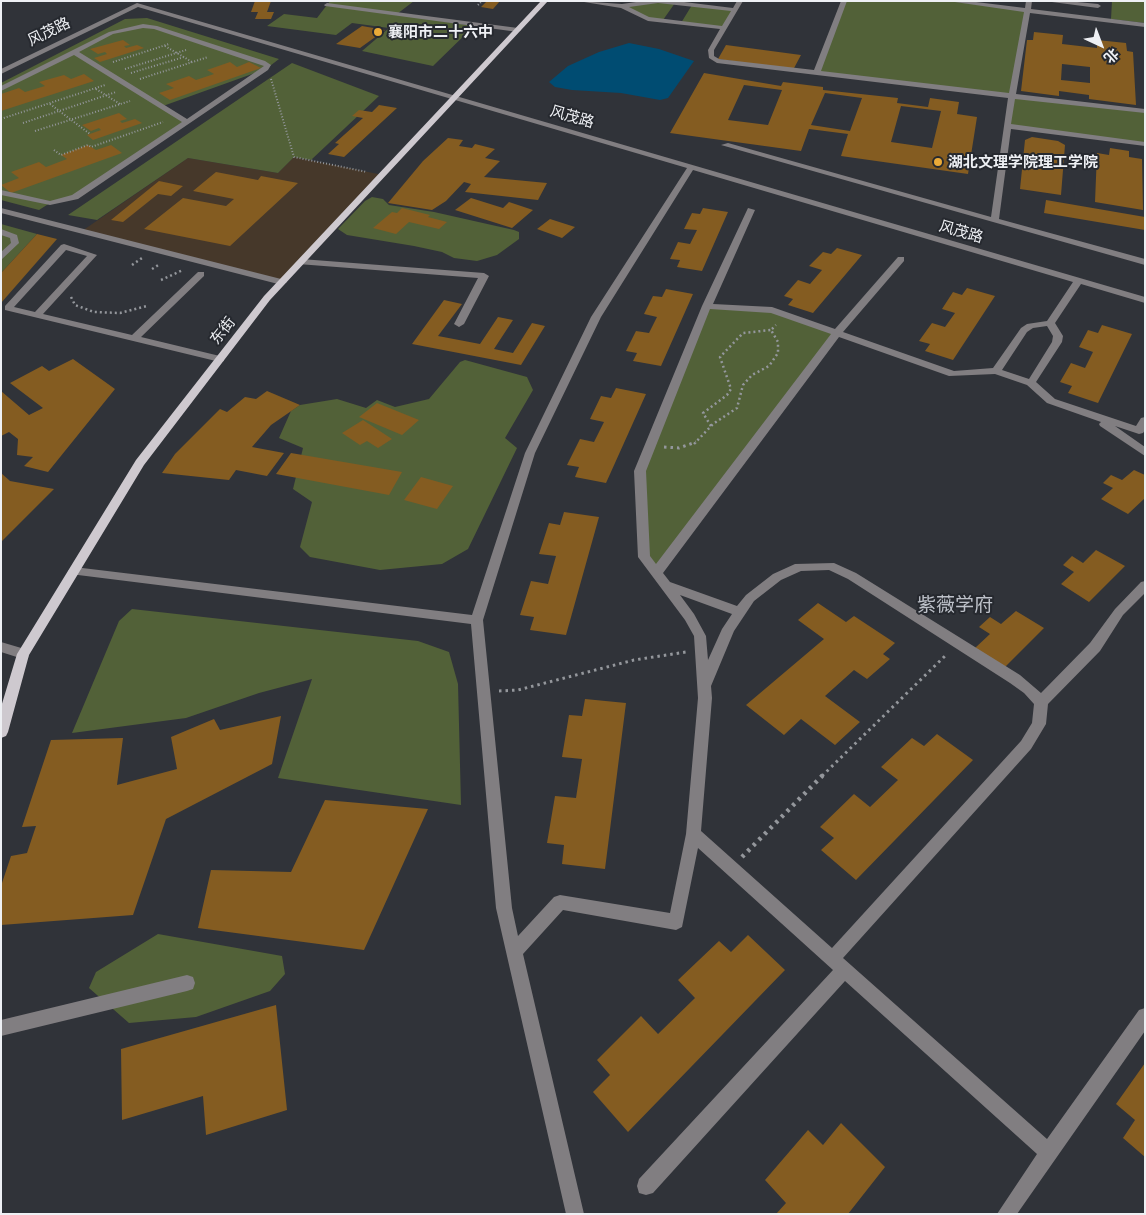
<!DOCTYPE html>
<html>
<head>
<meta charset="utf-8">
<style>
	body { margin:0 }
	#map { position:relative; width:1146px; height:1215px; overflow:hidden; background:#303339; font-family:Mulish,"Noto Sans SC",sans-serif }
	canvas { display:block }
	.frame { position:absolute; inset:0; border:2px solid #eef0f4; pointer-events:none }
	.north { position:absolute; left:1076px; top:20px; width:50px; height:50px; -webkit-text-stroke:4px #26292f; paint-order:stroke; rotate:137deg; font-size:14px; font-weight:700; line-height:20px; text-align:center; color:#eef0f4 }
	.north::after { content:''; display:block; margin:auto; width:18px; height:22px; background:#eef0f4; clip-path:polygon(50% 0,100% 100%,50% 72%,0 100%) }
</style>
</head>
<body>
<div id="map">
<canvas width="1146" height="1215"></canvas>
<div class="frame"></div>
<div class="north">北</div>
</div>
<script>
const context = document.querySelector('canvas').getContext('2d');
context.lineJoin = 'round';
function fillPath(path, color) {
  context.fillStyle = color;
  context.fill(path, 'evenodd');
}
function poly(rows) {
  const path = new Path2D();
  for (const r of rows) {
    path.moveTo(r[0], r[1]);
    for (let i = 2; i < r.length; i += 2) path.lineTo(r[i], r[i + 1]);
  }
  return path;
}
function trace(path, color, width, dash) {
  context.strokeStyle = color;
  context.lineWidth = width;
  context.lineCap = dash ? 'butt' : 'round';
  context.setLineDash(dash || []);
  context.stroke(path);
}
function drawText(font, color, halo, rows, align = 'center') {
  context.font = font + ' Mulish,"Noto Sans SC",sans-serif';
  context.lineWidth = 4;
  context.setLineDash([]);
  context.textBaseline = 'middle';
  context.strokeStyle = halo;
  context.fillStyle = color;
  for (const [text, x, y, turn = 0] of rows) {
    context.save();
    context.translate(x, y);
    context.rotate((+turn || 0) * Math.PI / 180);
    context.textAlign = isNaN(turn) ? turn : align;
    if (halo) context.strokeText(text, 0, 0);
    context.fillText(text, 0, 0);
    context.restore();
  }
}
fillPath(poly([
	[294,157,383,175,282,282,82,231,188,158,278,173]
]), '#46382a');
fillPath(poly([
	[330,1,414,1,397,14,474,26,433,66,362,51,389,28,352,23,336,35,267,26,284,14,317,18],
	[658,1,675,3,663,20,648,19,622,6],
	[844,1,951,1,1027,11,1012,96,1145,111,1145,144,1007,126,1012,97,816,74],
	[1112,1,1145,1,1145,23,1111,19],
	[692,5,735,10,724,28,681,23],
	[147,18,279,59,266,69,163,106,187,122,75,197,50,203,39,210,1,200,1,83,125,19],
	[292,63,379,96,311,160,294,157,278,173,188,158,97,220,68,215],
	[372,197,383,199,389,205,434,212,514,230,519,232,519,239,497,255,477,261,454,258,442,252,414,246,347,235,338,229,365,201],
	[1,224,37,234,1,273],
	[707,306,772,310,837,333,657,572,644,557,640,471],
	[465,360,527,377,533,390,505,438,517,448,468,549,442,564,380,570,310,557,300,547,312,502,293,489,303,448,279,438,291,411,300,405,337,399,366,408,377,400,395,407,429,399,460,362],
	[132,609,418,641,449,652,458,684,461,805,278,778,312,679,259,693,186,718,72,733,119,621],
	[158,934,282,956,285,974,270,991,196,1017,129,1023,89,988,96,972]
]), '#526138');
fillPath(poly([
	[629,43,659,49,694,61,668,98,660,100,621,93,572,90,555,87,549,82,568,66,599,52]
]), '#004c72');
fillPath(poly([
	[255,1,271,1,267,12,274,12,271,19,255,19,258,12,251,12],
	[487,1,500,1,493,9,481,7],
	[362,26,385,30,360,48,336,44],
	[1034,32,1063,35,1062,44,1097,48,1097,40,1126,43,1127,51,1133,52,1136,105,1089,99,1089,95,1059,91,1059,96,1021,91,1027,40,1033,40],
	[1062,64,1090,67,1090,83,1061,80],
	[123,40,130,45,124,46,126,48,137,45,144,48,100,62,94,58,107,54,105,52,98,54,90,49],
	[726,45,801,55,793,70,718,59],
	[230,62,237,67,249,62,261,68,170,100,159,93,174,88,166,84,189,76,196,80,214,74,207,70],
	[704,73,781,86,783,82,823,87,823,90,898,98,897,103,928,107,930,98,959,102,957,114,977,117,968,174,841,156,848,134,809,129,801,151,670,133],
	[744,85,782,90,768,125,728,120],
	[825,93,862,98,850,131,811,125],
	[901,106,941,111,932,148,891,142],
	[84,74,94,81,1,111,1,94,19,88,25,92,45,86,39,82,64,75,71,79],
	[379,105,397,108,344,157,328,154,339,144,335,143,363,118,352,116,359,110,372,112],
	[119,113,127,119,120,121,122,123,135,119,142,123,93,140,87,135,101,130,99,128,91,131,82,125],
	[1032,137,1058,141,1065,145,1061,195,1020,189,1025,140],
	[448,138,463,140,459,146,472,148,475,144,495,149,485,158,500,161,484,177,547,183,538,200,465,192,471,184,464,182,446,201,432,210,388,203,423,161],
	[88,145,96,150,111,145,122,153,11,193,1,185,19,178,11,172,39,162,46,167,67,159,61,155],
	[1110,148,1129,151,1129,157,1142,159,1143,210,1095,202,1097,153,1109,155],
	[216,172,258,180,261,176,298,183,230,246,144,229,183,198,226,206,234,199,193,191],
	[159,181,183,186,171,196,158,194,123,222,111,220],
	[471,198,503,208,509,202,533,210,512,228,455,210],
	[1046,200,1145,217,1145,230,1044,213],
	[402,208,430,215,428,217,447,222,439,229,409,222,396,234,373,228,392,212,397,213],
	[703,208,728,212,702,271,677,267,680,260,670,259,678,242,690,244,697,230,684,229,692,213,700,214],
	[550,219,575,227,562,238,537,229],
	[37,234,57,239,1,303,1,273],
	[837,248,862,255,813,313,788,305,793,299,784,296,798,280,810,284,822,270,809,266,823,252,831,254],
	[967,288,995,296,953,360,925,351,930,344,919,341,932,323,945,327,955,313,942,309,953,292,962,295],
	[666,289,693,294,661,366,633,361,637,353,626,351,636,331,649,333,657,317,644,314,653,296,662,297],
	[444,300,462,304,438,336,480,344,498,317,513,320,494,349,513,353,532,323,545,326,521,365,412,344],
	[1102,325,1132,334,1098,403,1068,393,1072,386,1060,382,1071,363,1085,368,1093,352,1079,347,1088,330,1098,333],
	[73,359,115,389,48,472,24,466,33,457,17,455,18,439,9,432,1,436,1,391,29,415,43,408,10,383,42,366,49,371],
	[616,388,646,394,606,483,575,477,579,467,567,465,580,439,594,442,604,422,590,419,601,396,611,398],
	[267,391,300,405,271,425,252,447,284,453,267,476,236,470,229,480,162,473,175,454,220,409,227,412,245,397,256,399],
	[377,403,419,420,402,435,359,417],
	[363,420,392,439,378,448,367,441,360,445,342,433],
	[291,453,402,472,389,495,276,474],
	[1134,470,1145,475,1145,498,1128,514,1101,499,1113,488,1103,483,1111,475,1122,480],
	[1,473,10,481,54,489,1,542],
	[421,477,453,486,437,509,404,500],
	[564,512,599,517,566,635,530,630,534,617,520,615,531,581,548,584,556,556,539,554,549,523,560,525],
	[1096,550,1125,566,1089,602,1061,584,1074,572,1063,565,1072,556,1083,563],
	[818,603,846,622,854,616,895,643,883,654,890,659,867,679,854,670,825,696,860,722,835,745,801,719,784,735,746,705,824,639,798,620],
	[1016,611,1044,628,1004,668,975,648,990,634,979,627,990,617,1001,624],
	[585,699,626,703,605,869,562,864,564,845,547,843,555,796,576,798,582,759,562,757,569,715,582,716],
	[281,716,272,764,166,819,133,915,1,925,1,886,11,856,27,853,36,826,22,827,51,740,123,738,117,785,177,769,171,737,214,719,220,730],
	[937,734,973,760,856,880,821,850,834,838,820,827,854,794,870,807,898,780,881,767,912,738,924,746],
	[325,800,428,809,364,950,198,928,211,870,291,872],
	[748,935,785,970,628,1132,593,1092,610,1075,597,1060,641,1016,658,1034,695,998,678,980,719,941,731,952],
	[276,1005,287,1110,206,1135,203,1096,122,1120,121,1049],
	[1145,1063,1145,1157,1123,1138,1135,1120,1116,1104],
	[841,1123,885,1167,848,1214,776,1214,786,1203,765,1180,808,1130,823,1145]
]), '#845c21');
trace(poly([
	[478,5,482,1],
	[165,46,192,62],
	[113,62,169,44],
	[125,69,186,50],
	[131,73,184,57],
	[140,79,208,57],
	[271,79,294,157,367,172],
	[96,89,120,104],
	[50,104,90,134],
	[1,119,105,85],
	[23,123,116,92],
	[35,131,130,101],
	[54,150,61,155,88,145,91,147,163,122]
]), '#94979c', 2, [1, 2]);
trace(poly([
	[132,265,142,258],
	[152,269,160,264],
	[161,280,183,270],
	[71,297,75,305,94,312,120,313,147,306],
	[711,426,703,413,727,395,731,389,720,357,743,333,771,330],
	[694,444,713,424,737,408,743,385,752,375,769,366,778,353,778,342,771,330,776,325]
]), '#94979c', 2.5, [2, 3]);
trace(poly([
	[664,447,679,448,696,442],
	[499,691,518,690,634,660,686,652],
	[822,776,947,654]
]), '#94979c', 3, [2.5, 4]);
trace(poly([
	[742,857,823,775]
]), '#94979c', 4.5, [3, 5]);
fillPath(poly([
	[578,1,622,4,643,1,676,1,733,8,737,1,743,1,714,50,714,56,719,59,814,70,841,1,847,1,821,71,1009,93,1024,12,948,1,968,1,1025,8,1026,1,1032,1,1031,9,1145,23,1145,27,1030,13,1016,94,1145,109,1145,113,1015,99,1011,124,1145,142,1145,146,1011,129,999,219,1145,259,1145,265,721,145,728,143,991,217,1008,98,717,63,709,58,708,50,720,29,648,21,621,8,578,1],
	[658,3,731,11,722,26,649,17,629,7,658,3],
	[1067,1,1098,4,1101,6,1098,8,1052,2,1067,1],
	[137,3,1145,297,1145,303,1081,284,1055,323,1063,336,1062,342,1036,382,1055,399,1136,426,1141,418,1145,417,1145,430,1143,433,1139,434,1115,426,1145,447,1145,456,1100,426,1099,424,1101,422,1047,403,1027,385,995,374,949,376,839,337,663,573,670,582,737,606,746,595,773,574,795,564,834,563,856,573,1020,675,1041,693,1090,643,1115,609,1141,582,1145,581,1145,593,1123,615,1100,651,1048,704,1046,724,1031,749,843,958,1047,1139,1139,1010,1145,1008,1145,1031,1017,1214,997,1214,1037,1154,845,981,653,1193,646,1195,639,1193,637,1186,639,1179,833,970,698,848,682,927,676,930,563,910,523,954,584,1214,566,1214,496,908,471,624,70,574,68,571,74,567,472,615,525,453,591,317,687,168,138,7,1,74,1,69,137,3],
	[693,170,1073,282,1047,321,1027,324,1021,328,993,368,954,371,843,332,904,261,904,257,898,257,835,329,772,307,713,304,755,210,748,208,702,306,634,471,638,557,685,620,694,636,698,698,686,834,670,913,560,895,554,897,518,936,512,908,483,620,535,453,601,317,693,170],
	[710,309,771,313,831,334,656,564,650,556,646,471,710,309],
	[1047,326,1053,336,1052,342,1029,379,1002,370,1027,332,1033,328,1047,326],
	[829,570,848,579,1010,683,1024,693,1034,704,1032,723,1021,741,832,948,701,831,712,698,711,686,734,631,754,601,781,580,801,571,829,570],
	[680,595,732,614,722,629,708,660,706,636,694,614,680,595],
	[327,3,518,28,521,30,518,32,325,6,324,5,327,3],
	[143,24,157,26,265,61,271,65,268,70,78,199,50,205,1,195,1,190,50,201,72,195,182,122,74,55,1,91,1,86,109,32,143,24],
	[143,28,154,29,264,66,187,119,79,52,113,34,143,28],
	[1,208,285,280,287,282,282,285,1,213,1,208],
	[1,229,17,235,19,243,1,260,1,252,11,243,10,238,1,235,1,229],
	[64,244,97,255,43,314,132,335,198,272,204,272,204,276,141,337,224,357,224,361,220,362,5,310,5,306,61,245,64,244],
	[66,250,87,256,35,312,14,307,66,250],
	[301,259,484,273,489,276,464,324,459,327,454,324,478,278,298,264,297,262,301,259],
	[1,642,28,650,29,654,28,658,23,659,1,652,1,642],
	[187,975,193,977,195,983,193,989,187,991,1,1036,1,1020,187,975]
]), '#817e81');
fillPath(poly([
	[541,1,548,1,270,300,144,465,29,655,8,732,6,736,1,738,1,707,17,654,136,460,264,296,541,1]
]), '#cec9cf');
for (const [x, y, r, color] of [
	[378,32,5,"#eaaa38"],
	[938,162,5,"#eaaa38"]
]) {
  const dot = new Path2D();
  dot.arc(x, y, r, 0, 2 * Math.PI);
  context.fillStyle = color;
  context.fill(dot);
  trace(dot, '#26292f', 2);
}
drawText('15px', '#eef0f4', '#26292f', [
	["风茂路",49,32,-26],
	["风茂路",572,117,16],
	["风茂路",961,232,16],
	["东街",223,331,-52]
]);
drawText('bold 15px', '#eef0f4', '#26292f', [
	["襄阳市二十六中",388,32],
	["湖北文理学院理工学院",948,162]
], 'left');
drawText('19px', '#bdc1c9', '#26292f', [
	["紫薇学府",955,605]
]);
</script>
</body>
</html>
